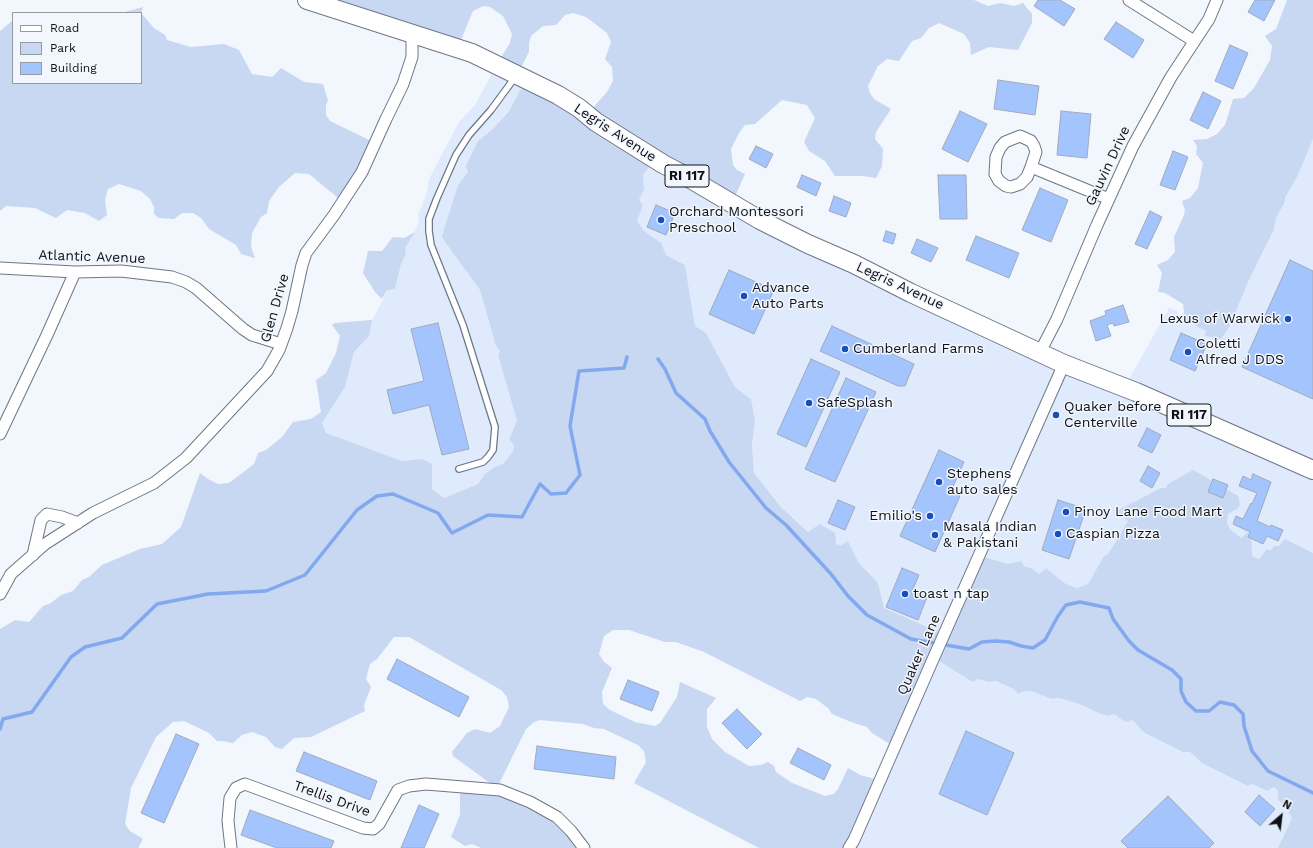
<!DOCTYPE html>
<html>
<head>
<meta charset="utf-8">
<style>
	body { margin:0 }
	#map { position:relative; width:1313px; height:848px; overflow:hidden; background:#f2f6fd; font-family:"Work Sans",sans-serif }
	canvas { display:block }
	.legend { position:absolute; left:12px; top:12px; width:130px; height:72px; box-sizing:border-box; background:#f2f6fd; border:1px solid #979aa1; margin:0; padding:5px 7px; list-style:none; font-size:12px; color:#0e1116 }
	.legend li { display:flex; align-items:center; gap:8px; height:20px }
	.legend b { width:20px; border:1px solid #979aa1 }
	.north { position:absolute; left:1261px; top:796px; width:40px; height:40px; -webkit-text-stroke:3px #f2f6fd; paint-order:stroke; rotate:28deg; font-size:11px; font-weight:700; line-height:16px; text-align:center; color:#0e1116 }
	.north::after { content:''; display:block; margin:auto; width:14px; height:18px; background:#0e1116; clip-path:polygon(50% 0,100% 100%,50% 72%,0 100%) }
</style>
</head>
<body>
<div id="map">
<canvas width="1313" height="848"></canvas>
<ul class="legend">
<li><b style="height:5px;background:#fff"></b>Road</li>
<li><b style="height:11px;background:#c8d7f2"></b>Park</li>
<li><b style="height:11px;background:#a4c4fd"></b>Building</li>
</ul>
<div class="north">N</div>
</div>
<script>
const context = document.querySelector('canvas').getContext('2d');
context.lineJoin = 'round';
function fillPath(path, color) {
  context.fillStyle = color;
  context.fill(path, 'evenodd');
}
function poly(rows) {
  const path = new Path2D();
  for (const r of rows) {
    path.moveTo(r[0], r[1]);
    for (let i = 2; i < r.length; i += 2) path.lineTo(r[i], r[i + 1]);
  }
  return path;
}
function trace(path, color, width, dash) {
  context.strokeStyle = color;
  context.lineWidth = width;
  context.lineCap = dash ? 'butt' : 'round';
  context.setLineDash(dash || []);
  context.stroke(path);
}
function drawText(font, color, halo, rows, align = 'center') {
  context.font = font + ' "Work Sans",sans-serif';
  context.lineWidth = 3;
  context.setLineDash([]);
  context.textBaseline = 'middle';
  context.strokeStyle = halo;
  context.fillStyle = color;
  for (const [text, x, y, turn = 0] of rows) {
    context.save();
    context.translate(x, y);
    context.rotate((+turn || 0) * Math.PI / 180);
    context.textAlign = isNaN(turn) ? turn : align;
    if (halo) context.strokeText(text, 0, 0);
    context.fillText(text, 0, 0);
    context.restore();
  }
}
fillPath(poly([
	[497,64,526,79,509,110,493,129,478,141,468,172,458,185,445,242,480,290,496,346,500,351,498,355,517,421,509,439,514,445,513,451,504,463,493,468,485,474,478,484,444,498,432,489,422,459,402,461,326,433,322,423,345,387,354,352,369,336,372,320,384,298,387,290,395,288,401,264,406,254,405,248,416,229,419,221,418,215,427,193,429,179,459,122,475,105],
	[1313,139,1313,553,1285,539,1279,546,1271,550,1266,550,1259,559,1252,556,1241,538,1230,529,1227,523,1228,514,1237,509,1166,488,1115,512,1128,521,1108,554,1104,556,1088,584,1077,588,1066,584,1046,568,1039,574,1033,569,1024,566,1021,561,1008,564,980,556,941,633,884,608,878,583,859,563,848,541,841,545,809,532,780,506,754,473,752,444,755,421,750,398,735,387,706,334,695,326,685,265,666,255,661,243,644,231,637,221,643,205,639,200,644,189,643,175,656,158,757,214,1127,383,1169,308,1178,311,1180,319,1182,321,1186,321,1206,331,1206,336,1221,339,1230,326,1248,282,1274,229,1276,218,1285,202,1285,198,1298,175],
	[936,659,978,679,989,682,996,681,1021,692,1031,691,1052,699,1059,698,1082,705,1099,714,1109,716,1114,714,1125,722,1133,720,1143,732,1183,752,1190,752,1202,763,1267,791,1274,787,1278,791,1278,800,1284,805,1292,818,1278,848,849,848]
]), '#dfeafd');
fillPath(poly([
	[311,0,974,0,988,6,1000,3,1014,6,1023,3,1032,14,1032,23,1018,50,989,47,971,55,970,43,964,34,939,23,929,28,921,38,912,41,899,61,887,59,878,66,868,86,870,93,874,99,891,109,876,132,875,139,883,149,882,166,876,178,863,176,835,176,825,161,809,151,804,142,815,118,807,105,782,100,755,124,745,125,739,133,731,149,733,165,737,170,745,174,734,199,656,158,643,175,644,189,639,200,643,205,637,221,644,231,661,243,666,255,685,265,695,326,706,333,735,387,751,399,755,421,752,444,754,473,780,506,808,532,820,524,835,533,836,544,841,545,848,541,859,563,878,583,884,608,941,633,980,556,1008,564,1021,561,1024,566,1033,569,1039,574,1046,568,1066,584,1077,588,1088,584,1104,556,1108,554,1128,521,1115,512,1161,488,1166,488,1168,484,1193,470,1238,496,1240,505,1237,509,1228,514,1227,523,1230,529,1241,538,1247,533,1251,535,1252,556,1259,559,1266,550,1271,550,1274,546,1279,546,1285,539,1313,553,1313,848,1278,848,1292,818,1284,805,1278,800,1278,791,1274,787,1267,791,1252,784,1248,786,1202,763,1190,752,1183,752,1143,732,1133,720,1125,722,1114,714,1109,716,1100,714,1082,705,1059,698,1052,699,1031,691,1021,692,1018,694,1014,689,996,681,989,682,978,679,973,682,936,659,893,746,872,733,867,727,851,722,832,714,828,708,816,699,807,697,800,701,704,652,676,642,665,642,629,630,613,630,604,636,599,654,604,662,612,668,602,692,603,704,610,710,635,722,655,726,660,723,677,697,680,682,716,698,707,709,707,727,712,739,725,752,749,766,761,765,768,762,774,766,776,772,792,783,825,796,834,794,838,789,848,768,860,775,879,780,849,848,759,848,634,783,646,762,644,751,638,745,604,729,594,728,583,724,540,720,534,722,526,729,497,788,534,803,586,848,481,848,472,844,465,846,451,837,460,815,460,788,494,786,453,756,452,752,467,733,475,729,490,733,500,726,509,707,507,697,501,690,409,637,394,637,377,659,370,664,366,679,371,687,364,705,365,711,311,737,294,738,282,749,275,747,266,737,252,732,242,735,233,743,222,741,217,741,209,733,184,721,173,722,156,737,131,788,125,824,130,831,143,839,138,848,0,848,0,629,15,620,29,622,43,606,51,603,61,595,73,591,82,580,89,577,102,565,140,549,162,544,181,527,200,473,208,479,218,484,229,483,254,464,258,453,266,450,282,437,293,422,311,419,321,412,316,380,326,373,336,353,340,336,332,325,335,323,372,320,369,336,354,352,345,387,322,423,326,433,402,461,422,459,432,464,432,489,444,498,478,484,485,474,493,468,504,463,513,451,514,445,509,439,517,421,498,355,500,351,496,346,480,290,445,242,442,236,458,185,468,172,466,166,478,141,493,129,509,111,526,79,590,111,607,92,613,81,612,67,605,59,611,42,607,33,586,17,573,13,565,15,556,25,543,26,531,36,529,43,529,52,518,73,497,64,510,43,512,34,503,16,490,7,483,6,473,11,458,47],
	[1287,0,1313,0,1313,139,1298,175,1285,198,1285,202,1276,218,1274,229,1248,282,1230,326,1221,339,1205,336,1206,331,1186,321,1182,321,1184,312,1183,304,1165,293,1158,292,1162,273,1157,265,1168,260,1175,252,1174,237,1184,215,1185,210,1182,201,1190,198,1198,188,1203,163,1196,154,1197,146,1193,140,1207,139,1217,134,1225,125,1233,99,1244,98,1254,88,1270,60,1272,46,1265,36,1276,29],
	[143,7,141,13,154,28,165,35,167,40,191,47,224,44,239,50,252,74,272,77,281,68,304,82,323,84,328,101,326,104,326,115,330,121,373,142,343,202,309,174,295,173,279,187,269,201,267,213,261,217,252,233,251,247,255,258,241,254,236,245,209,229,201,218,193,213,182,213,174,219,159,218,154,214,154,207,150,199,141,191,119,184,108,189,105,200,107,215,99,221,85,213,67,210,56,218,35,208,6,206,0,211,0,31,13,20,13,83,141,83,141,13,121,13],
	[415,232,405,248,406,254,401,264,395,289,387,290,382,299,375,292,363,273,368,251,382,251,393,237,404,238]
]), '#c8d7f2');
trace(poly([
	[658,359,665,369,676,393,705,419,710,431,729,462,766,508,786,525,831,574,848,596,867,615,911,639,969,649,982,642,996,641,1009,642,1021,646,1033,648,1045,640,1058,616,1066,605,1080,602,1109,608,1113,619,1129,641,1138,650,1172,670,1181,679,1181,691,1186,702,1196,711,1209,711,1220,702,1234,705,1243,714,1244,726,1252,751,1268,771,1313,793],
	[0,729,3,719,32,712,71,657,85,647,122,638,157,604,208,594,266,591,305,575,357,510,377,496,393,494,438,513,452,533,488,515,522,517,540,484,551,494,566,493,580,475,570,426,579,371,624,368,627,357]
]), '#82a9ee', 3.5);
const building = poly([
	[1038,0,1060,0,1075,9,1064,26,1034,6,1038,0],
	[1255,0,1275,0,1264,21,1248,12,1255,0],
	[1116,22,1144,40,1133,58,1104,39,1116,22],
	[1230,45,1248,53,1233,89,1215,81,1230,45],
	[998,80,1039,86,1035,115,994,109,998,80],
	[1203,92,1221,101,1208,129,1190,120,1203,92],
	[960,111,987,124,968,162,942,149,960,111],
	[1061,111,1091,114,1087,158,1057,155,1061,111],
	[756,146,773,154,766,168,749,159,756,146],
	[1173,151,1188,157,1175,190,1160,185,1173,151],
	[802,175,821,183,816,196,797,187,802,175],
	[938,175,966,175,967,219,940,219,938,175],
	[1040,188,1068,200,1051,242,1022,230,1040,188],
	[834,196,851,203,846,217,829,211,834,196],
	[656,205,675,213,666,235,647,227,656,205],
	[1150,211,1162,217,1147,249,1135,244,1150,211],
	[886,231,896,234,893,244,883,241,886,231],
	[976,236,1019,253,1009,278,966,260,976,236],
	[917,239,938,248,931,262,911,253,917,239],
	[1290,260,1313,271,1313,399,1242,367,1290,260],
	[729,270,774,290,754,334,709,314,729,270],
	[1123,305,1129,322,1114,326,1113,323,1107,325,1111,336,1096,341,1090,321,1106,315,1105,311,1123,305],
	[438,323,469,449,442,455,429,405,393,414,387,390,424,381,411,329,438,323],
	[832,326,914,364,905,386,898,386,820,351,832,326],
	[1181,333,1207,344,1195,371,1170,360,1181,333],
	[811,359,840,372,806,447,777,434,811,359],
	[846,378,876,392,835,482,805,469,846,378],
	[1147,428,1161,435,1152,453,1138,446,1147,428],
	[939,450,964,462,951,491,960,496,935,552,900,536,939,450],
	[1148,466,1160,473,1152,488,1140,481,1148,466],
	[1253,474,1271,482,1257,521,1270,527,1271,525,1283,530,1278,541,1267,536,1263,544,1248,537,1250,532,1233,524,1236,516,1243,519,1251,503,1252,504,1257,493,1239,486,1243,476,1251,480,1253,474],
	[1213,479,1228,485,1223,498,1208,492,1213,479],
	[838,500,855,507,845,530,828,523,838,500],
	[1058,500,1086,509,1069,559,1042,550,1058,500],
	[902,568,919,575,912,591,927,597,918,620,886,607,902,568],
	[397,659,469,697,459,717,387,679,397,659],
	[628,680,659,692,652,711,620,699,628,680],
	[737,709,762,734,747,749,722,723,737,709],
	[966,731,1014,753,987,815,939,794,966,731],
	[176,734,199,744,164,823,141,813,176,734],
	[537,746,616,757,614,779,534,769,537,746],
	[798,748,831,765,824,780,790,763,798,748],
	[304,752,377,781,370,800,296,771,304,752],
	[1259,795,1275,809,1260,826,1245,812,1259,795],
	[1168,796,1214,843,1209,848,1128,848,1121,841,1168,796],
	[419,805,439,814,424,848,401,848,419,805],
	[250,810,334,841,331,848,277,848,241,835,250,810]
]);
fillPath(building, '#a4c4fd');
trace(building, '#a1aaba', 1);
const lane = poly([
	[459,469,483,462,488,457,493,450,495,427,463,325,431,245,429,231,429,219,437,198,456,155,469,135,491,110,516,76]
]);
const street = poly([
	[1129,0,1194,41],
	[1031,167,1027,177,1020,184,1011,187,1006,186,999,181,995,174,996,157,1000,148,1005,142,1020,136,1031,141,1034,146,1036,152,1031,167,1109,199],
	[0,268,75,272,121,271,172,277,186,282,196,288,243,329,252,335,281,344],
	[1040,352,1057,319,1097,225,1133,146,1171,77,1209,19,1217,0],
	[0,434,47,335,75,272],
	[33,555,41,520,47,514,62,517,78,523],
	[0,594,11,574,45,544,93,513,154,483,186,458,267,371,279,350,287,328,292,311,302,265,306,253,334,215,362,172,386,119,403,84,412,57,412,33],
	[231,848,228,821,230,798,236,788,245,784,363,828,373,829,379,824,398,790,409,786,426,784,500,790,530,802,557,817,571,831,584,848],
	[849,848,854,840,934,657,1064,364]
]);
const primary = poly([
	[307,0,472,53,558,95,579,108,596,122,663,164,682,174,760,220,808,244,854,264,911,293,1064,364,1136,392,1313,470]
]);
trace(lane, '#6e7685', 8);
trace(street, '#6e7685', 13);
trace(primary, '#6e7685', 20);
trace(lane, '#fff', 5.5);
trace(street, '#fff', 11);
trace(primary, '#fff', 18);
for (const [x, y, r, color] of [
	[661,220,4,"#154fbb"],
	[744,296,4,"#154fbb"],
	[1288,319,4,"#154fbb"],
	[845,349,4,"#154fbb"],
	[1188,352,4,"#154fbb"],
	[809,403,4,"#154fbb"],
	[1056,415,4,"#154fbb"],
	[939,482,4,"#154fbb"],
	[1066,512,4,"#154fbb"],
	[930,516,4,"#154fbb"],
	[1058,534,4,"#154fbb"],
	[935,535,4,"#154fbb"],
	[905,594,4,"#154fbb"]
]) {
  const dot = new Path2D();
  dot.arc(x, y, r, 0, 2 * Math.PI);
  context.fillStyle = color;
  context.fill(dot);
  trace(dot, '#f2f6fd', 1.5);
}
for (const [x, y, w] of [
	[687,176,44],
	[1189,415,44]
]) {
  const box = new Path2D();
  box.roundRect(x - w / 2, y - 11, w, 22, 3);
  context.fillStyle = '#f2f6fd';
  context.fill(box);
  trace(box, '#0e1116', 1);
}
drawText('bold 13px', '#0e1116', null, [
	["RI 117",687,176],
	["RI 117",1189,415]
]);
drawText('14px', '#0e1116', '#f2f6fd', [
	["Legris Avenue",615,133,33],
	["Gauvin Drive",1108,166,-65],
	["Atlantic Avenue",92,257,2],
	["Legris Avenue",900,286,25],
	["Glen Drive",275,308,-74],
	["Quaker Lane",919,655,-66],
	["Trellis Drive",332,799,20]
]);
drawText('14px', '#0e1116', '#f2f6fd', [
	["Orchard Montessori",669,212],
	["Preschool",669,228],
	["Advance",752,288],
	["Auto Parts",752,304],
	["Lexus of Warwick",1280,319,"right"],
	["Coletti",1196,344],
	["Alfred J DDS",1196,360],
	["Cumberland Farms",853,349],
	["SafeSplash",817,403],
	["Quaker before",1064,407],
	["Centerville",1064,423],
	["Stephens",947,474],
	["auto sales",947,490],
	["Pinoy Lane Food Mart",1074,512],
	["Emilio's",922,516,"right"],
	["Masala Indian",943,527],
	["& Pakistani",943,543],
	["Caspian Pizza",1066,534],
	["toast n tap",913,594]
], 'left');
</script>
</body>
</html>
